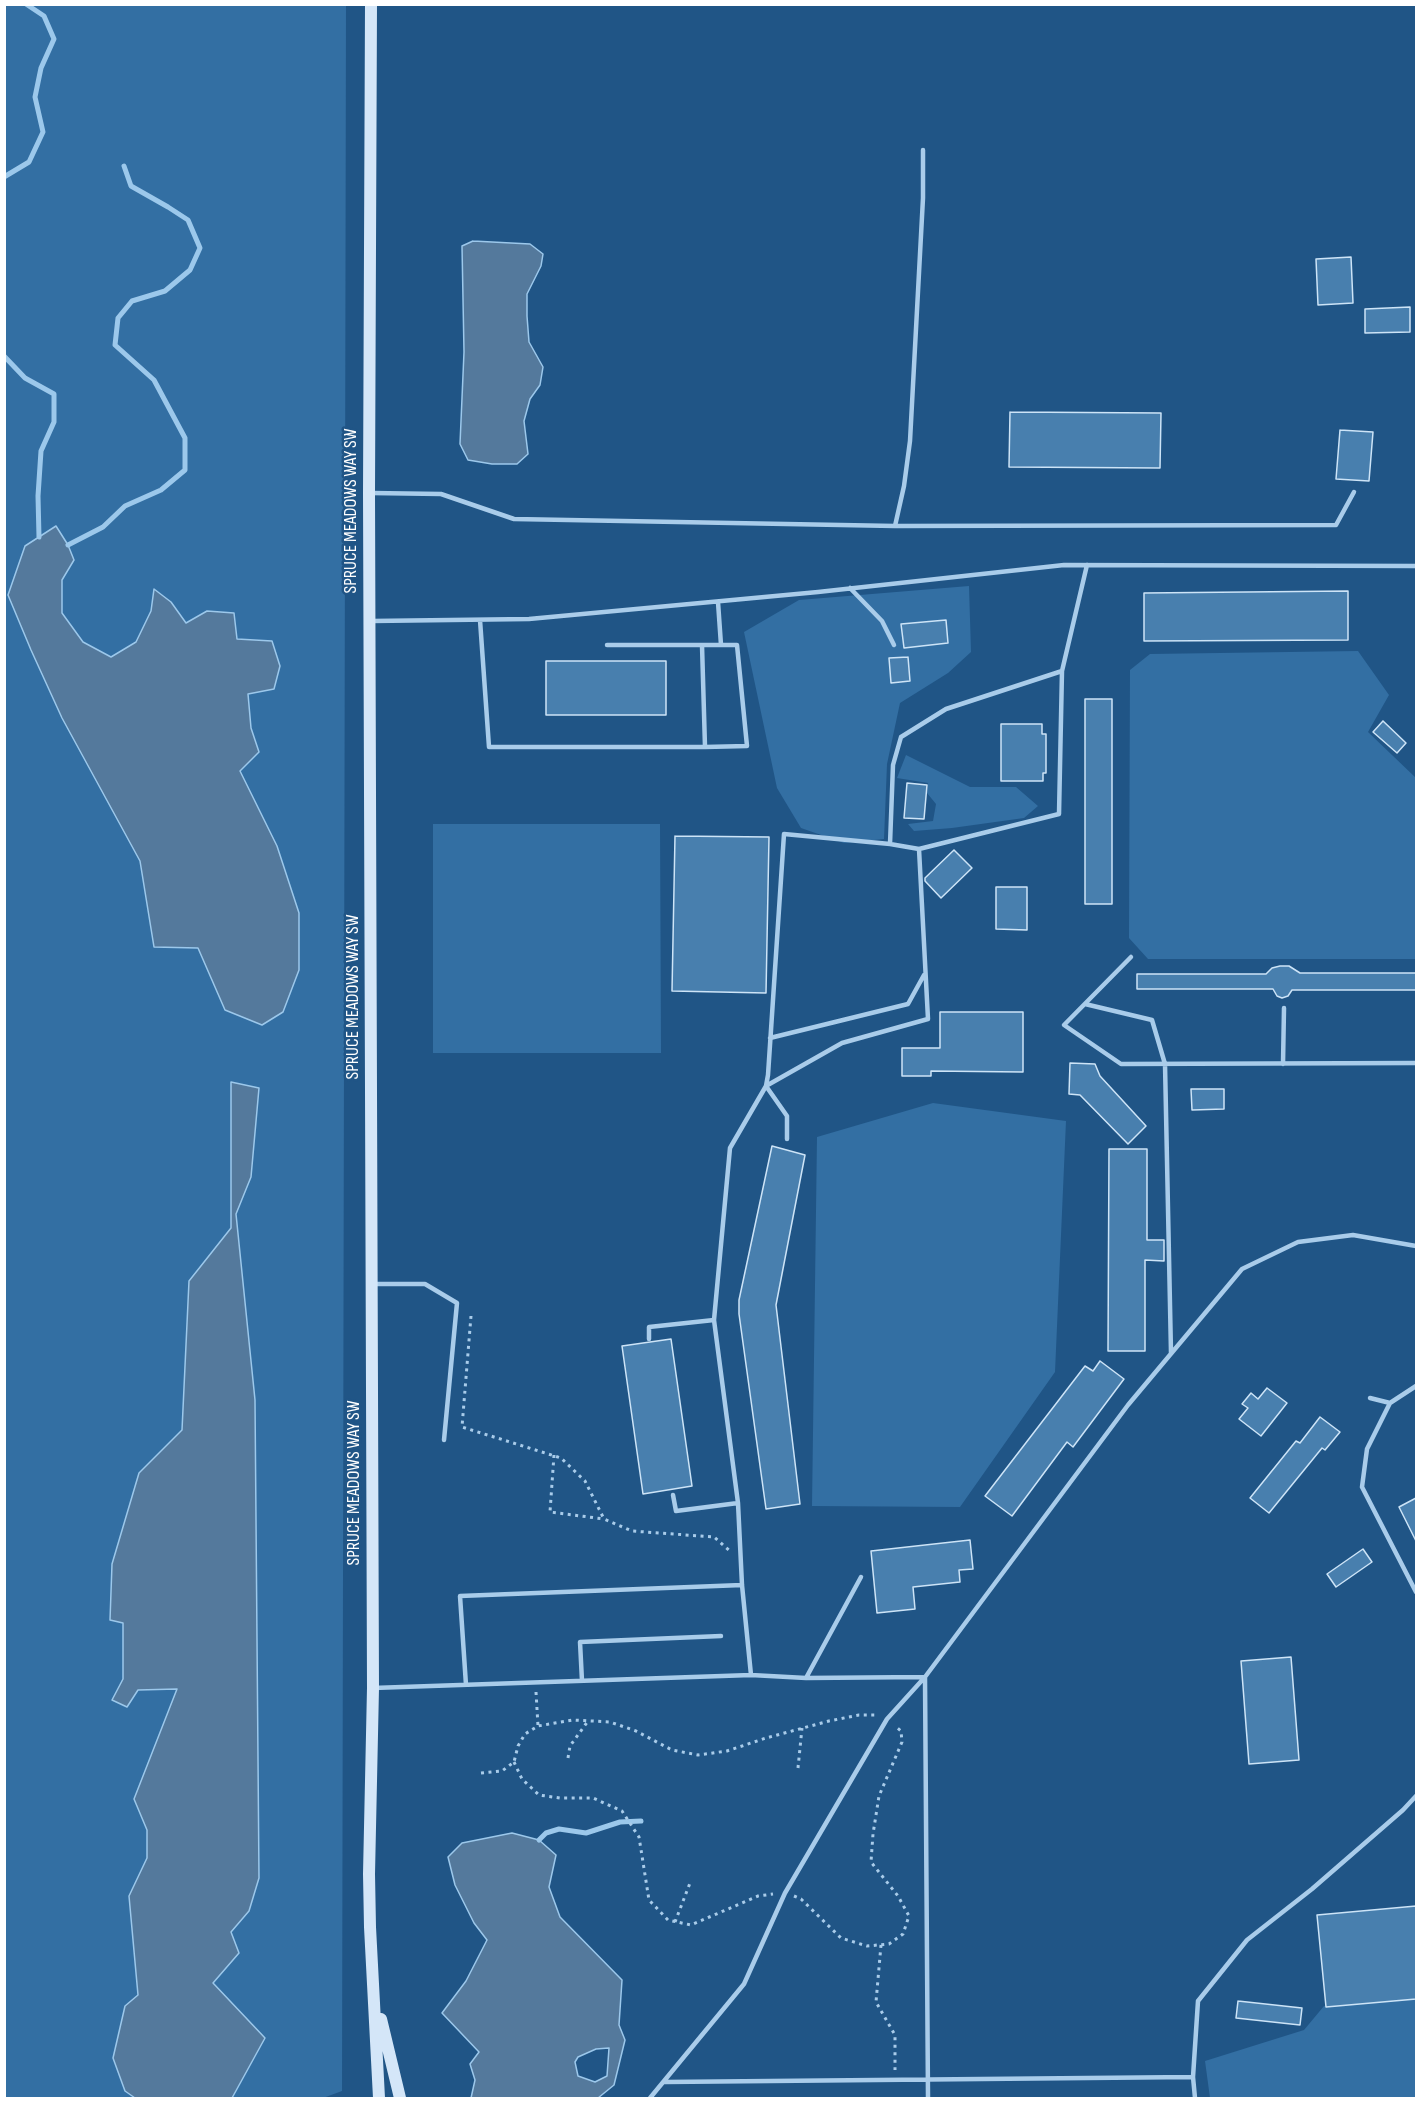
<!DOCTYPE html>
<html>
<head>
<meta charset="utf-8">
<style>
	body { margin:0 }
	#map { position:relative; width:1421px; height:2103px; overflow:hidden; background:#205586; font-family:"Sofia Sans Condensed",sans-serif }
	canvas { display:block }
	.frame { position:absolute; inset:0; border:6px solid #fff; pointer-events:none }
</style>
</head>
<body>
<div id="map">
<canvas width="1421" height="2103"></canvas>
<div class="frame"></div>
</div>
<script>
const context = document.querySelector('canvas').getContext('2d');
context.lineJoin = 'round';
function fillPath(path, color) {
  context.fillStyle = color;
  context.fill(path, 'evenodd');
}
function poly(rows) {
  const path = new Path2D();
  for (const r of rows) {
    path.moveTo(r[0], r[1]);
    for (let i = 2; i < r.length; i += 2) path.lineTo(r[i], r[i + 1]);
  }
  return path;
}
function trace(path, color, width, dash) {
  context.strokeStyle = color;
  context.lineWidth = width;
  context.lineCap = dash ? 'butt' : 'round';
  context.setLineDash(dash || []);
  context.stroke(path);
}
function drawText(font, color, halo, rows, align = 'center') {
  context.font = font + ' "Sofia Sans Condensed",sans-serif';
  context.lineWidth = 5;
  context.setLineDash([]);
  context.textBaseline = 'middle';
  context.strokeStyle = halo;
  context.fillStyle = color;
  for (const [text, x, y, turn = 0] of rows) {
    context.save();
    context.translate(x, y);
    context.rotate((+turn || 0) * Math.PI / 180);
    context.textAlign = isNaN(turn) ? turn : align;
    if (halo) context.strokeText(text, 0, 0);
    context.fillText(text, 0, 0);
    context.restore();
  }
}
fillPath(poly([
	[5,5,346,5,342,2091,323,2098,5,2098],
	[969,586,971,652,948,673,900,703,887,764,884,839,844,843,801,828,777,788,744,632,799,600],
	[1358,651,1389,695,1368,732,1416,778,1416,959,1148,959,1129,938,1130,670,1150,654],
	[906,755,970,787,1016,787,1038,806,1024,818,952,828,914,831,908,824,933,821,936,804,927,793,928,783,897,778],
	[433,824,660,824,661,1053,433,1053],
	[933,1103,1066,1121,1055,1372,960,1507,812,1506,817,1137],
	[1414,1998,1416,1998,1416,2098,1210,2098,1205,2061,1304,2030,1324,2006]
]), '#336fa3');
const water = poly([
	[473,241,530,244,543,254,541,266,527,294,527,316,529,342,543,367,540,385,530,399,524,421,528,454,517,464,492,464,468,460,460,444,464,352,462,246,473,241],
	[56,526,68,545,74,560,62,580,62,613,83,642,111,657,136,642,151,611,154,589,171,602,186,623,207,611,234,613,237,639,272,641,280,666,274,689,248,694,251,728,259,752,240,771,277,846,299,913,299,970,283,1012,262,1025,225,1010,198,948,154,947,140,861,62,718,31,650,8,595,25,546,56,526],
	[231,1082,259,1088,251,1177,236,1214,255,1400,259,1878,249,1911,231,1932,239,1953,213,1983,265,2038,232,2098,135,2098,125,2091,113,2058,125,2006,138,1995,129,1896,147,1858,147,1830,134,1799,177,1689,138,1690,127,1707,112,1700,123,1679,123,1623,110,1620,112,1564,139,1473,182,1430,189,1281,231,1228,231,1082],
	[512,1833,539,1840,556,1855,549,1887,560,1917,622,1980,619,2025,625,2040,614,2085,598,2098,471,2098,475,2080,470,2064,479,2052,442,2013,466,1981,487,1940,474,1923,455,1885,448,1857,462,1843,512,1833],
	[609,2048,607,2076,595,2082,578,2076,575,2062,578,2057,596,2049,609,2048]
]);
fillPath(water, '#54799c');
trace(water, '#9cc8eb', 1.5);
trace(poly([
	[4,177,29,162,43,132,35,97,41,68,54,39,44,16,26,4],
	[4,356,25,378,54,394,54,422,41,451,38,496,39,537],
	[68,545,103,527,125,506,161,490,185,470,185,438,154,380,115,345,118,318,132,301,165,291,190,270,200,248,188,220,168,207,131,186,124,166],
	[539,1840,546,1833,559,1829,586,1833,620,1822,641,1821]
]), '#9cc8eb', 5);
const building = poly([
	[1351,257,1353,303,1318,305,1316,259,1351,257],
	[1410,307,1410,332,1365,333,1365,309,1410,307],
	[1010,412,1161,413,1160,468,1009,467,1010,412],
	[1340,430,1373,432,1369,481,1336,479,1340,430],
	[1348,591,1348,640,1144,641,1144,593,1348,591],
	[946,620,948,643,904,648,901,624,946,620],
	[908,657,910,681,891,683,889,658,908,657],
	[546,661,666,661,666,715,546,715,546,661],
	[1085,699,1112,699,1112,904,1085,904,1085,699],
	[1383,721,1406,743,1397,753,1373,732,1383,721],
	[1001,724,1042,724,1042,734,1046,734,1046,773,1043,773,1043,781,1001,781,1001,724],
	[907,783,927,785,924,819,904,818,907,783],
	[675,836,769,837,766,993,672,991,675,836],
	[954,850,972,868,941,898,925,881,925,878,954,850],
	[996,887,1027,887,1027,930,996,929,996,887],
	[1280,966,1289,966,1300,973,1416,973,1416,990,1292,990,1288,996,1282,998,1277,996,1273,989,1137,989,1137,974,1266,974,1272,968,1280,966],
	[940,1012,1023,1012,1023,1072,931,1071,931,1076,902,1076,902,1048,940,1048,940,1012],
	[1070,1063,1095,1064,1100,1076,1146,1126,1128,1144,1080,1095,1069,1094,1070,1063],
	[1191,1089,1224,1089,1224,1109,1192,1110,1191,1089],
	[772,1146,805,1155,776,1305,800,1504,766,1509,739,1314,739,1300,772,1146],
	[1109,1149,1147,1149,1147,1240,1164,1240,1164,1261,1145,1260,1145,1351,1108,1351,1109,1149],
	[671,1339,692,1486,643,1494,622,1346,671,1339],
	[1100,1361,1124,1379,1073,1447,1067,1442,1012,1516,985,1496,1085,1366,1093,1371,1100,1361],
	[1267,1388,1287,1403,1261,1436,1239,1419,1248,1408,1242,1404,1251,1393,1258,1399,1267,1388],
	[1320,1417,1340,1432,1325,1450,1322,1448,1269,1513,1250,1498,1296,1441,1300,1443,1320,1417],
	[1416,1498,1416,1541,1399,1507,1416,1498],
	[970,1540,973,1569,959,1570,960,1582,913,1587,915,1609,877,1613,871,1551,970,1540],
	[1363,1549,1372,1562,1336,1587,1327,1574,1363,1549],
	[1291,1657,1299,1760,1249,1764,1241,1661,1291,1657],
	[1416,1906,1416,1999,1326,2007,1317,1915,1416,1906],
	[1238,2001,1302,2008,1300,2025,1236,2018,1238,2001]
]);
fillPath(building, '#487fae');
trace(building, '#cde4f7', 1.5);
trace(poly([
	[471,1316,462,1427,561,1458,585,1481,604,1519,632,1531,714,1537,731,1552],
	[554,1455,550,1512,604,1519],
	[536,1692,538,1726],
	[568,1758,570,1746,588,1721],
	[514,1762,522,1779,539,1795,560,1798,593,1798,622,1811,639,1837,649,1900,668,1920,691,1925,758,1896,773,1894],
	[798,1768,802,1728],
	[481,1773,502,1771,514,1762,518,1746,525,1734,538,1726,573,1720,610,1722,636,1731,672,1750,698,1755,727,1751,766,1738,829,1721,859,1715,877,1715],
	[794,1896,801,1899,841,1938,867,1946,889,1944,903,1934,909,1916,898,1896,871,1862,873,1834,879,1796,902,1742,901,1731,895,1726],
	[675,1922,690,1883],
	[881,1945,876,2002,895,2035,895,2070]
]), '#a9ccea', 3, [3, 4.5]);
trace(poly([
	[371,493,441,494,514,519,895,526,1336,525,1354,492],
	[895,526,904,486,910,441,923,198,923,150],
	[850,588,882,621,894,645],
	[718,602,721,645],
	[480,620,489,747,705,747,702,645],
	[372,621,529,619,818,592,1064,565,1416,566],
	[607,645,737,645,747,746,705,747],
	[1062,671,946,709,901,737,893,765,890,844,919,849,1059,814,1062,671,1087,565],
	[1131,957,1064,1025,1121,1064,1416,1063],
	[1085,1004,1152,1020,1165,1064,1171,1353],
	[770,1038,908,1004,924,975],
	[1283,1064,1284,1008],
	[787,1139,787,1116,766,1086,768,1075,784,834,890,844],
	[372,1284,425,1284,457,1303,444,1440],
	[649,1339,649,1327,714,1320],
	[1416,1386,1390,1403,1367,1449,1362,1487,1416,1592],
	[1370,1398,1390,1403],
	[673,1495,676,1511,738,1503],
	[751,1675,742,1585,738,1503,714,1320,730,1148,766,1086,842,1043,928,1019,919,849],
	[925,1677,928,2098],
	[806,1678,861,1577],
	[582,1681,580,1642,721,1636],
	[466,1685,460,1596,742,1585],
	[373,1688,751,1675,806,1678,925,1677],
	[665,2082,1193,2077],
	[650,2098,744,1984,785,1893,887,1719,925,1677,1128,1405,1242,1269,1298,1242,1353,1235,1416,1246],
	[1195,2098,1193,2077,1198,2001,1247,1940,1312,1889,1403,1810,1416,1796]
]), '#a9ccea', 4.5);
trace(poly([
	[371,4,369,493,373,1688,369,1874,370,1927,379,2098],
	[381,2019,400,2098]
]), '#d4e6f8', 12);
drawText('18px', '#fff', '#205586', [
	["SPRUCE MEADOWS WAY SW",351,511,-90],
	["SPRUCE MEADOWS WAY SW",353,997,-90],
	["SPRUCE MEADOWS WAY SW",354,1483,-90]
]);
</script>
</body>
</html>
